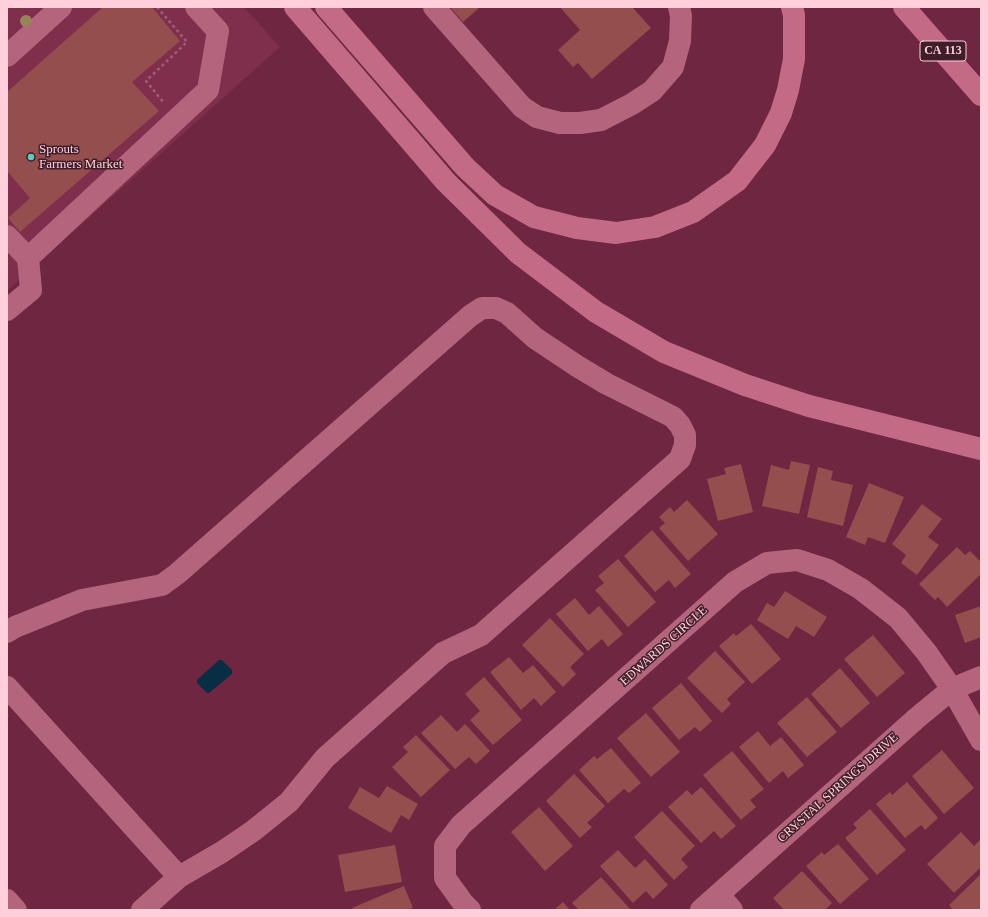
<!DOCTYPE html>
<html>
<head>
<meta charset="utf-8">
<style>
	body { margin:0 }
	#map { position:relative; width:988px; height:917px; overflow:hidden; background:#6f2641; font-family:Georgia,serif }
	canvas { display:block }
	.frame { position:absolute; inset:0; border:8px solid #fed0dc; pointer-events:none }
</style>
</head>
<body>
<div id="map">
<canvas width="988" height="917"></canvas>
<div class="frame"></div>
</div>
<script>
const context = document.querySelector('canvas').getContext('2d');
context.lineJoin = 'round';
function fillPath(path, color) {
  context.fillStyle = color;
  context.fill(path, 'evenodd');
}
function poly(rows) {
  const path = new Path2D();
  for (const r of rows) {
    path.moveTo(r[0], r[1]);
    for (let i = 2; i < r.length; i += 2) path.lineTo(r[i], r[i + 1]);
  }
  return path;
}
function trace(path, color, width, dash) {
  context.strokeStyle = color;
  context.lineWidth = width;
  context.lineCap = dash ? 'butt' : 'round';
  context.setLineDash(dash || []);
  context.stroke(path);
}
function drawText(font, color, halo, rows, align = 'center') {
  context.font = font + ' Georgia,serif';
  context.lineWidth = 3;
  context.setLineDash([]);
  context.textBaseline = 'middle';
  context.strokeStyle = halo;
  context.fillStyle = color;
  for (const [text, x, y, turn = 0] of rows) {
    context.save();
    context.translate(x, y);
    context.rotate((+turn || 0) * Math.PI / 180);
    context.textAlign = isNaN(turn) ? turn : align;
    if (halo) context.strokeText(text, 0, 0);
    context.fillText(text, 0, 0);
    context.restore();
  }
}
fillPath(poly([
	[7,7,244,7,280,47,7,291]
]), '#7f2e4c');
fillPath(poly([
	[219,660,222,660,232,670,232,674,209,693,207,693,197,683,197,680]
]), '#092e44');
fillPath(poly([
	[103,7,152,7,180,41,132,82,159,111,20,232,8,218,30,198,7,171,7,92],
	[450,7,480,7,463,22],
	[560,7,632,7,651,28,592,79,578,63,573,67,558,50,580,30],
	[791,461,810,465,799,514,762,506,771,465,789,470],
	[741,464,753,512,718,521,707,479,726,474,724,468],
	[818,467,833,471,831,480,853,485,843,526,807,517],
	[869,483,904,497,885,543,868,537,865,545,846,537],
	[687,500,718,534,688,561,659,528,665,523,659,517,670,507,674,512],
	[922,504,942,519,928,537,939,545,917,575,901,563,906,555,892,544],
	[652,530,691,574,675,588,669,580,655,592,624,556],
	[957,547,965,555,970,551,981,562,981,574,947,607,938,597,935,600,919,584],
	[618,559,656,602,628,627,595,590,604,583,598,576],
	[785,591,827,617,814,637,796,626,788,639,757,620,767,603,774,607],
	[575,598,589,615,599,606,623,634,608,647,602,639,588,651,556,614],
	[981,606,981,637,965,643,955,615],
	[550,618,584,654,570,667,576,674,563,687,522,645],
	[751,624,781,659,752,684,719,646,734,633,736,636],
	[873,635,905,673,877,697,844,659],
	[715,651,745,682,727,699,731,704,722,713,687,678],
	[509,657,523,673,533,665,556,692,541,706,534,698,521,710,490,672],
	[840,668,870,703,841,728,811,694],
	[484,677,522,720,493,745,470,720,480,711,465,694],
	[681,683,712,721,700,732,695,727,679,740,652,708],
	[807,697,837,732,807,757,777,723],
	[646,713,680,752,651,777,617,738],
	[441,715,457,732,465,724,490,751,476,764,469,757,455,769,421,733],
	[758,731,770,746,781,737,804,765,788,778,783,771,769,783,739,747],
	[416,735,450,770,421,797,392,767,408,752,403,747],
	[611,748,641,783,629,793,624,789,608,803,579,770,594,756,597,759],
	[942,750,974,788,944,814,912,776],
	[732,751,764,789,750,800,756,807,741,820,703,775],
	[574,774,605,806,587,823,592,827,580,838,546,801],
	[907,782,938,818,925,830,921,825,905,838,876,804,890,792,892,795],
	[387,786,418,804,409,820,401,815,391,833,348,808,360,787,379,798],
	[701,787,736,826,721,839,714,831,701,843,668,807,687,790,692,795],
	[539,807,573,846,545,871,511,832],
	[870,809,906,850,877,875,845,838,857,828,853,824],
	[662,811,695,846,681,859,688,867,674,880,634,837],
	[961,832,974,846,981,839,981,867,954,893,927,864],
	[838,844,869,879,840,904,806,866,822,852,824,855],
	[395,845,402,882,345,892,338,855],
	[618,850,635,868,645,859,668,885,653,899,646,891,633,903,600,866],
	[802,871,832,903,825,910,784,910,773,898],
	[981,874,981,910,953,910,949,905],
	[601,877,631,910,579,910,572,903],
	[404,886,413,908,408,910,353,910,352,908],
	[563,902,570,910,554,910]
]), '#954e4e');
trace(poly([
	[157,7,187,42,146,81,164,103]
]), '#9e5e74', 2.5, [3, 3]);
trace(poly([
	[434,7,522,107,537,117,560,123,580,123,601,120,632,104,652,91,673,67,680,41,681,16,679,7],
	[7,56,61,7],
	[7,236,28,258,31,290,7,310],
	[28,258,208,90,218,31,196,7],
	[7,632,15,627,82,600,162,585,177,574,470,316,482,308,496,308,507,313,535,338,577,366,607,384,673,417,680,425,685,435,685,445,680,459,481,635,443,653,325,758,289,802,253,831,222,852,179,877,142,910],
	[7,687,179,877],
	[719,895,732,910],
	[7,900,16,910],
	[470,910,463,903,445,878,445,846,461,825,735,582,767,563,797,560,828,570,861,589,898,618,927,653,952,689,981,740],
	[701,910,918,717,952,689,981,677]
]), '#b4647d', 22);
trace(poly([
	[295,7,446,182,518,253,596,312,664,352,745,385,809,406,981,449],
	[326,7,465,167,495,195,534,217,577,228,616,233,655,227,693,212,737,181,765,145,781,113,788,90,794,59,794,15,792,7],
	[904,7,981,95]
]), '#c26a86', 22);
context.fillStyle = '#98845b';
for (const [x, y] of [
	[26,21]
]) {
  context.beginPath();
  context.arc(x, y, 6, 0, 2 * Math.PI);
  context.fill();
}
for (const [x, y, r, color] of [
	[31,157,4,"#5ccebb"]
]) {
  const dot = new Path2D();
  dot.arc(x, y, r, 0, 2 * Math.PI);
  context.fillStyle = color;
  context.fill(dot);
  trace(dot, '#3f1e29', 1.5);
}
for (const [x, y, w] of [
	[943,51,46]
]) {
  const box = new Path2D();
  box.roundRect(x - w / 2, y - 10, w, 20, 3);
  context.fillStyle = '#3f1e29';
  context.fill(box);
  trace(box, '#fed0dc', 1);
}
drawText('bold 12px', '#fed0dc', null, [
	["CA 113",943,51]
]);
drawText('13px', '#fed0dc', '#3f1e29', [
	["Sprouts",39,150],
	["Farmers Market",39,165]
], 'left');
drawText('13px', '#fed0dc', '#3f1e29', [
	["EDWARDS CIRCLE",664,646,-42],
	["CRYSTAL SPRINGS DRIVE",838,788,-42]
]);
</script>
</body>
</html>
